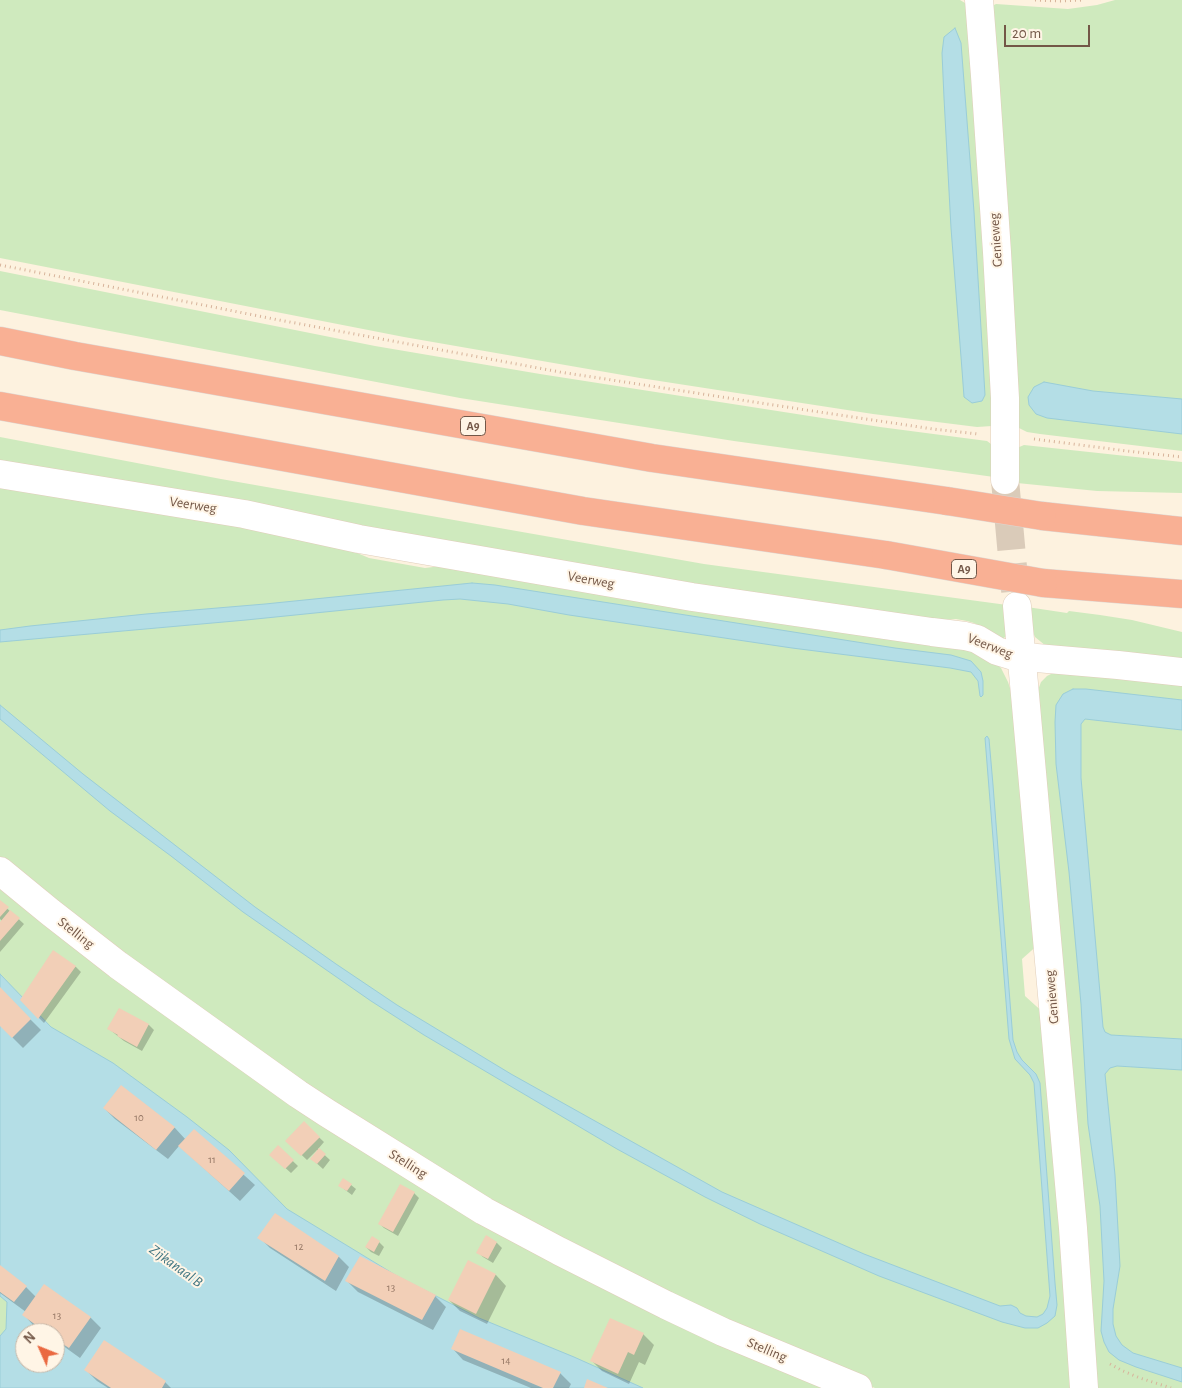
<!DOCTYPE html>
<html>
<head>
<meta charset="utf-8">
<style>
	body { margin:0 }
	#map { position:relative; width:1182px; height:1388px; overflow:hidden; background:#fdf2df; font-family:"Alegreya Sans",sans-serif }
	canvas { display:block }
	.north { position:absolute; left:15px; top:1323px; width:50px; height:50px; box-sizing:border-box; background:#fff5e6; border:1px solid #c7b6a6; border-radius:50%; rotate:314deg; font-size:14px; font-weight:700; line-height:20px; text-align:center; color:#735747 }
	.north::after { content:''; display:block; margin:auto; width:18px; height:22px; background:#ea6941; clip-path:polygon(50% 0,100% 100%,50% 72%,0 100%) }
	.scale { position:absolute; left:1004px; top:25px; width:86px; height:22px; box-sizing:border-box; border:2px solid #735747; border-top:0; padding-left:6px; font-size:15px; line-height:18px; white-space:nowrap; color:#735747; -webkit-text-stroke:4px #fff5e6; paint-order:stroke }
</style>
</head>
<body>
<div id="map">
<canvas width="1182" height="1388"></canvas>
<div class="north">N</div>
<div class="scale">20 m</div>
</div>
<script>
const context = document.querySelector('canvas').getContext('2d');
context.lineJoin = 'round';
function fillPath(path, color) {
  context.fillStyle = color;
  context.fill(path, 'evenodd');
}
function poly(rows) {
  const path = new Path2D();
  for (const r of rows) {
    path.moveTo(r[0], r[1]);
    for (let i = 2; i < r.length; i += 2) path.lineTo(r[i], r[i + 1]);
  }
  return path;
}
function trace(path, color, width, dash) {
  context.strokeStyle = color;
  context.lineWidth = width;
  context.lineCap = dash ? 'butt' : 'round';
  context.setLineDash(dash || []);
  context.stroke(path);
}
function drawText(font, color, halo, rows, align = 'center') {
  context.font = font + ' "Alegreya Sans",sans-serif';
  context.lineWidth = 4;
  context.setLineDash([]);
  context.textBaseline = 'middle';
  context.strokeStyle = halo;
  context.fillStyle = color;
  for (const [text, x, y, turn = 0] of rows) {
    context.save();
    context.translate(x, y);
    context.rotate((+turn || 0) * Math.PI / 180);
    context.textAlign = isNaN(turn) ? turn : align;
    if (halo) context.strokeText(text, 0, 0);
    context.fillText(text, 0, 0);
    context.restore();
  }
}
fillPath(poly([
	[0,0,960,0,965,3,967,8,992,327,992,426,977,427,873,414,640,378,404,337,0,258],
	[1115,0,1182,0,1182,451,1040,434,1027,432,1019,428,1015,421,992,6,996,4,1068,9,1097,5],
	[0,271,375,346,540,374,880,427,987,441,991,444,994,477,734,441,460,398,0,310],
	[0,437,221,479,704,564,1007,605,1008,634,1004,638,1000,638,974,623,967,621,956,619,945,620,738,593,0,464],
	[1024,445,1182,462,1182,493,1097,491,1017,483,1017,448],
	[0,483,336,544,369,558,425,568,458,564,966,649,992,659,1001,668,1008,682,1014,700,1040,943,1022,959,1025,996,1046,1015,1075,1388,875,1388,780,1350,670,1300,373,1135,0,862],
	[1027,607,1067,613,1069,611,1100,615,1132,620,1182,632,1182,664,1046,646,1035,637,1032,630],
	[1055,672,1182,680,1182,1388,1092,1388,1038,690,1041,682,1047,676],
	[0,878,286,1092,842,1388,0,1388],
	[25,1333,55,1333,55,1363,25,1363]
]), '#cfeabe');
const water = poly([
	[955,28,961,43,974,212,985,395,982,401,972,403,964,397,962,370,951,228,944,98,942,53,944,37,955,28],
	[1044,382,1093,391,1182,399,1182,434,1047,418,1036,414,1029,405,1028,397,1034,387,1044,382],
	[472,583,495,585,895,648,951,655,971,661,981,672,983,681,983,695,981,697,980,696,978,681,971,672,950,668,792,648,569,615,508,604,460,599,443,600,246,620,0,642,0,630,30,626,146,614,265,604,472,583],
	[1073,689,1086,689,1182,700,1182,730,1085,719,1081,724,1081,778,1103,1027,1105,1032,1111,1035,1182,1039,1182,1070,1117,1066,1110,1068,1105,1074,1115,1175,1120,1266,1113,1309,1113,1324,1116,1336,1122,1345,1133,1353,1182,1368,1182,1382,1136,1367,1119,1360,1109,1352,1104,1342,1101,1331,1104,1281,1100,1206,1088,1124,1081,1004,1069,872,1056,764,1055,722,1056,705,1063,694,1073,689],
	[0,705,83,774,255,907,336,964,397,1005,511,1074,722,1192,864,1254,1000,1306,1011,1305,1017,1308,1020,1313,1026,1316,1037,1317,1043,1314,1047,1308,1050,1296,1034,1083,1030,1075,1015,1059,1009,1039,985,738,987,736,989,739,993,785,1013,1040,1017,1052,1022,1060,1036,1074,1040,1083,1055,1283,1057,1305,1055,1316,1047,1323,1038,1328,1025,1328,1002,1322,879,1276,760,1224,705,1197,617,1149,424,1035,371,1001,243,912,171,856,110,811,0,719,0,705],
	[0,974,51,1027,113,1063,187,1117,229,1150,287,1209,397,1276,479,1318,574,1357,643,1388,0,1388,0,1336,6,1329,7,1302,0,1296,0,974],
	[25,1333,55,1333,55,1363,25,1363,25,1333]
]);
fillPath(water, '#b4dee6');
trace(water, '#9acdd8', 1);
fillPath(poly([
	[0,902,24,924,0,952,0,924,2,921,0,919],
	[54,952,76,967,81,972,44,1023,21,1000],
	[0,989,41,1030,23,1048,0,1025],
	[119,1009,149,1025,154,1030,142,1051,124,1041,109,1029],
	[121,1086,175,1128,186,1140,194,1130,255,1185,240,1201,179,1146,168,1159,115,1119,104,1108],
	[304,1123,324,1142,318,1149,330,1160,323,1169,312,1159,318,1151,317,1150,307,1160,287,1141],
	[278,1147,298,1166,291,1173,271,1155],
	[351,1185,356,1189,352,1195,340,1186],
	[414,1193,419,1198,398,1236,384,1228,379,1223],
	[275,1215,339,1257,349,1267,336,1291,270,1248,259,1237],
	[487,1237,497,1243,502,1248,493,1263,483,1257,478,1252],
	[379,1242,384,1247,379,1256,371,1252,366,1247],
	[469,1262,496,1275,506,1286,487,1324,460,1311,449,1300],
	[0,1267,26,1287,36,1297,90,1317,101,1328,80,1358,55,1340,55,1333,45,1333,34,1326,24,1315,26,1312,0,1293],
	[347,1281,435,1296,446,1307,433,1330,358,1292],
	[643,1334,654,1345,645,1365,639,1362,629,1384,602,1371,592,1361],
	[104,1342,165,1382,171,1388,108,1388,97,1381,86,1370],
	[453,1349,560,1373,571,1384,569,1388,531,1388,463,1360]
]), '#0003');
fillPath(poly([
	[0,900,9,907,0,917],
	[10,910,20,918,0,941,0,922],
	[53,950,76,966,38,1019,20,1000],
	[0,987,31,1019,12,1038,0,1026],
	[119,1008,149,1024,137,1047,117,1036,118,1035,107,1029],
	[121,1085,175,1127,156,1150,103,1108],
	[304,1121,320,1137,301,1156,285,1141],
	[194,1129,245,1173,229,1191,178,1146],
	[278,1145,294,1160,285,1169,269,1155],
	[319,1148,326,1154,317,1164,310,1159],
	[343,1178,352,1184,347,1191,338,1186],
	[400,1184,415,1192,393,1232,378,1224],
	[275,1213,339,1256,325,1281,257,1238],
	[486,1235,497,1242,488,1259,476,1253],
	[372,1236,380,1241,374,1252,365,1247],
	[360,1256,436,1295,422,1320,345,1281],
	[468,1260,496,1274,476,1314,448,1300],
	[0,1265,27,1286,14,1302,0,1292],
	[44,1284,91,1317,69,1348,55,1339,55,1333,47,1333,22,1315],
	[610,1318,644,1333,634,1355,628,1352,618,1374,590,1361],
	[460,1329,561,1372,553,1388,543,1388,451,1349],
	[104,1340,166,1381,162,1388,111,1388,84,1370],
	[587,1379,608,1388,584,1388]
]), '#f2cfb7');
trace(poly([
	[1005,480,1016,600]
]), '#dacbb9', 28, [28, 14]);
const minor = poly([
	[979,0,985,76,997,252,1005,398,1005,480],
	[0,474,244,514,359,539,692,597,932,632,965,636,977,639,997,651,1013,656,1118,665,1182,672],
	[1017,606,1073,1228,1084,1388],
	[0,871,50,912,118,965,298,1094,327,1113,484,1211,559,1251,666,1305,723,1332,858,1388]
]);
const highway = poly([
	[0,341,75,356,652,458,947,501],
	[0,406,583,511,886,555],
	[1042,516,1182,531],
	[1043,583,1182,594]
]);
trace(minor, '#e0cebb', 29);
trace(highway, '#ddd7d3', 29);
trace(poly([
	[1035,0,1060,1,1083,0],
	[0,265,279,320,560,372,806,410,933,429,978,434],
	[1034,439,1127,451,1182,457],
	[1110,1364,1123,1371,1140,1378,1171,1388]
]), '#d7b39a', 3, [1, 4]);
trace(minor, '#fff', 28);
trace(highway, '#f9b094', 28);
const highwayBridge = poly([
	[947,501,1042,516],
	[886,555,1043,583]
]);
trace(highwayBridge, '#ddd7d3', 29, []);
trace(highwayBridge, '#f9b094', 28);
drawText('11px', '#937563', null, [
	["10",139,1118],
	["11",212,1160],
	["12",299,1247],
	["13",391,1288],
	["13",57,1316],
	["14",506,1361]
]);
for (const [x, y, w] of [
	[473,426,25],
	[964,569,25]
]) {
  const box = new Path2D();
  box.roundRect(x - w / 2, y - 9.5, w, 19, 4);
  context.fillStyle = '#fff5e6';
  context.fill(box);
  trace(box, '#735747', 1);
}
drawText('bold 12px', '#735747', null, [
	["A9",473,426],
	["A9",964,569]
]);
drawText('14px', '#735747', '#fff5e6', [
	["Genieweg",996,240,-94],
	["Veerweg",193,505,9],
	["Veerweg",591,580,10],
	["Veerweg",990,646,21],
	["Stelling",76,933,38],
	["Genieweg",1052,997,-95],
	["Stelling",408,1164,32],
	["Stelling",767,1350,23]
]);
drawText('italic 15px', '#3e7480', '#fff5e6', [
	["Zijkanaal B",176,1266,36]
]);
</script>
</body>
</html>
